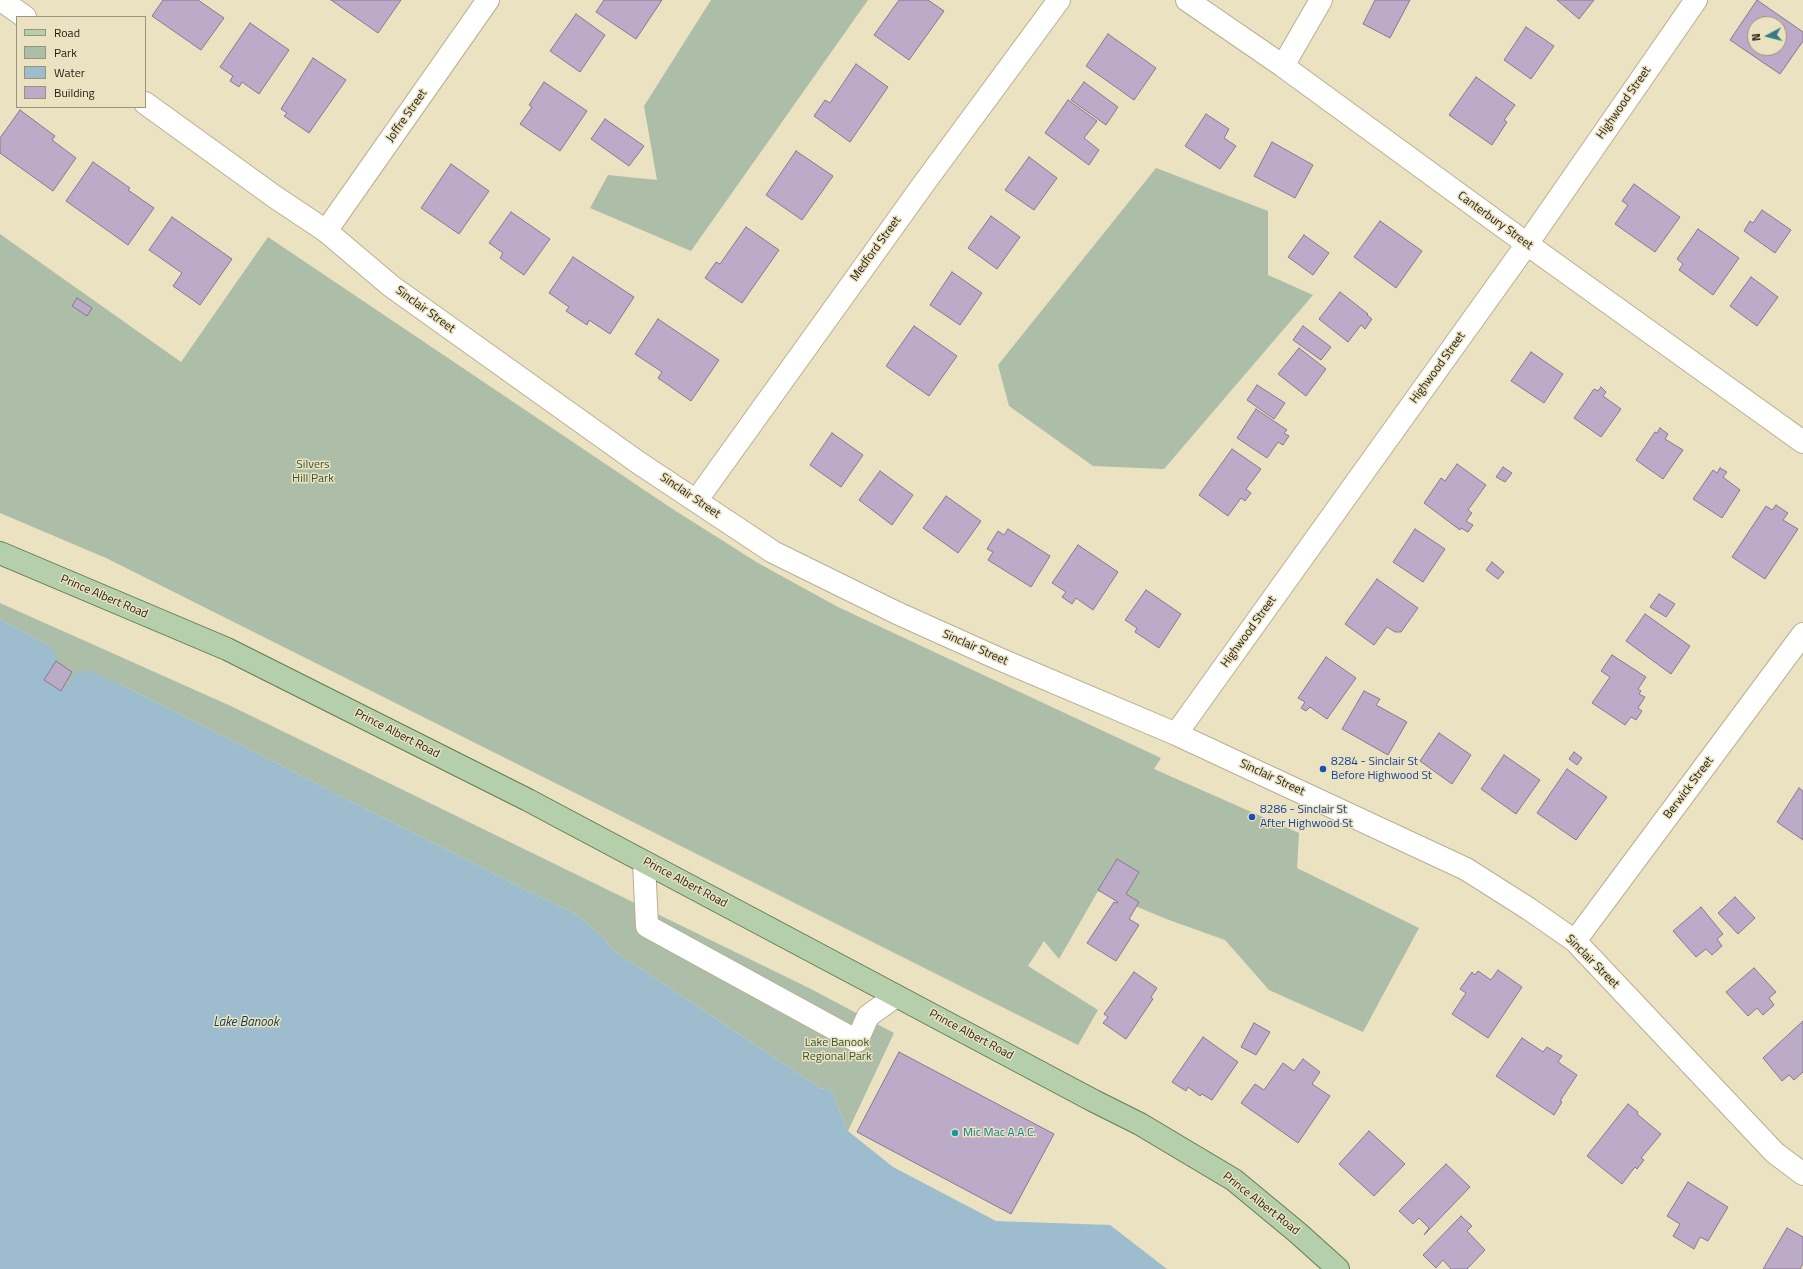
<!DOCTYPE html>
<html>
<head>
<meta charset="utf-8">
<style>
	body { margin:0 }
	#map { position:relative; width:1803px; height:1269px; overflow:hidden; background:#ebe2c1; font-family:"Titillium Web",sans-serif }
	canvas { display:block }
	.legend { position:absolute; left:16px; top:16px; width:130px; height:92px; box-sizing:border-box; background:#ebe2c1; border:1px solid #9b947b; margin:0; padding:5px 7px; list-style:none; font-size:12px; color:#221e12 }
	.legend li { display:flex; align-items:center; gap:8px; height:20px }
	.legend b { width:20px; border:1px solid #9b947b }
	.north { position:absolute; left:1747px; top:16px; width:40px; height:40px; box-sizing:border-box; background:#ebe2c1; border:1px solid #9b947b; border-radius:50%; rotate:263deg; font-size:11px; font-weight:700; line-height:16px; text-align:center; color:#221e12 }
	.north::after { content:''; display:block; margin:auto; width:14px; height:18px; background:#357c86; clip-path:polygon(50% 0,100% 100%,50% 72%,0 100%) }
</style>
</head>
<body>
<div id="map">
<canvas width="1803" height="1269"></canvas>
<ul class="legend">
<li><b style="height:5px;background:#b5ceac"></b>Road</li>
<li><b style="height:11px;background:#acbea7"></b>Park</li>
<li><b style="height:11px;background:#9dbdce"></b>Water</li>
<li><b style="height:11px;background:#bbabc8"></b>Building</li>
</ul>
<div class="north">N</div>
</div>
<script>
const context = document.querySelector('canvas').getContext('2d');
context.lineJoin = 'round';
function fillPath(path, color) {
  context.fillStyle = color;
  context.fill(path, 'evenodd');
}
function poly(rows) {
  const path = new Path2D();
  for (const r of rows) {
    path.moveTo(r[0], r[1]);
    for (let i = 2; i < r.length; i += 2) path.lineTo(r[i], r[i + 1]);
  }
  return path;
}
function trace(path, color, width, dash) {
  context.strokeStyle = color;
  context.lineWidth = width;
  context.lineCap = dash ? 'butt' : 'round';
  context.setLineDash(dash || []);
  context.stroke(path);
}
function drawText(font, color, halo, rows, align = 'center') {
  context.font = font + ' "Titillium Web",sans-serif';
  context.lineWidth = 3;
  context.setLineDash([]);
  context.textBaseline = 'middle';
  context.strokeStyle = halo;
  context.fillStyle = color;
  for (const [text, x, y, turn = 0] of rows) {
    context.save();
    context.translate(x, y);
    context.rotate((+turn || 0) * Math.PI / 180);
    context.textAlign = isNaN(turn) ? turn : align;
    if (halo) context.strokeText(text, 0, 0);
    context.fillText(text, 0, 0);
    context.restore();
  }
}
fillPath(poly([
	[711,0,868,0,691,251,590,208,608,175,657,180,644,106],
	[1156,168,1268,211,1268,275,1313,295,1164,469,1093,466,1009,406,998,365],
	[0,234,181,362,268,237,671,508,758,563,838,607,1161,758,1154,769,1299,833,1297,868,1419,928,1363,1032,1269,990,1225,940,1169,920,1098,891,1059,959,1044,941,1028,966,1098,1010,1078,1045,106,558,0,513],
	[0,603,233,707,809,988,894,1033,848,1131,831,1090,820,1088,611,949,605,939,576,914,536,895,120,684,70,684,51,675,53,648,0,619]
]), '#acbea7');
fillPath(poly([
	[0,619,53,648,58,662,51,675,70,684,73,675,86,670,120,684,536,895,576,914,605,939,611,949,820,1088,831,1090,848,1131,893,1167,996,1221,1110,1225,1167,1269,0,1269]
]), '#9dbdce');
const building = poly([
	[163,0,198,0,224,18,201,50,152,16,163,0],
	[331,0,401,0,378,33,331,0],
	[604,0,662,0,636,39,596,12,604,0],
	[899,0,928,0,944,11,909,60,874,35,899,0],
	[1375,0,1410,0,1390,38,1363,24,1375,0],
	[1557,0,1594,0,1579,19,1557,0],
	[1757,0,1803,32,1803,41,1780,74,1730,40,1757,0],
	[1755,24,1779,24,1779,48,1755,48,1755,24],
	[576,14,605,35,580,72,550,51,576,14],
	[250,23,289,50,259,94,242,82,239,87,230,81,233,76,220,67,250,23],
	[1526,27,1554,46,1531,79,1504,60,1526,27],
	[1108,34,1156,68,1134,100,1086,66,1108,34],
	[313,58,346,80,309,133,284,116,287,113,281,109,313,58],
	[856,64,888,87,850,142,814,116,825,100,830,103,856,64],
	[1476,77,1515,105,1504,120,1507,122,1492,145,1449,115,1476,77],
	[544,82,587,111,560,151,520,124,532,107,529,105,544,82],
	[1084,82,1118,107,1106,125,1071,100,1084,82],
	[1068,100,1097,121,1084,138,1099,150,1089,165,1045,133,1068,100],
	[20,110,55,136,52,140,76,158,53,191,0,153,0,138,20,110],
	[1206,114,1229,129,1224,138,1236,146,1220,169,1185,146,1206,114],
	[605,119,644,146,629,166,591,139,605,119],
	[1272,142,1313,165,1295,198,1254,176,1272,142],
	[796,151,833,176,802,220,766,195,796,151],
	[1029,157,1057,178,1034,210,1005,190,1029,157],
	[93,162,130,188,128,190,154,208,128,245,66,201,93,162],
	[451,164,489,191,459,234,421,208,451,164],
	[1634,184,1680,217,1655,252,1615,224,1628,205,1622,201,1634,184],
	[1762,210,1791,230,1775,253,1744,231,1750,221,1753,223,1762,210],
	[511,212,550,239,524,275,500,258,503,253,489,243,511,212],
	[991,216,1020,237,997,269,968,248,991,216],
	[172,217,232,259,200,305,173,286,182,273,149,250,172,217],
	[1380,221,1422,251,1396,288,1354,257,1380,221],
	[746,227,779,250,742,303,705,278,716,262,720,264,746,227],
	[1698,229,1739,258,1713,295,1679,270,1683,264,1677,259,1698,229],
	[1304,235,1329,253,1313,275,1288,257,1304,235],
	[573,257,634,297,610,334,589,320,587,325,566,311,569,307,549,293,573,257],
	[952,272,982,293,960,325,930,305,952,272],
	[1751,277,1778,297,1757,326,1730,306,1751,277],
	[1340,292,1368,314,1367,315,1372,319,1365,329,1361,325,1348,342,1319,319,1340,292],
	[77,298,92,308,87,316,72,306,77,298],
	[658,319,719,360,691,401,658,378,662,372,635,354,658,319],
	[914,326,957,356,929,396,886,366,914,326],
	[1303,326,1331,347,1321,360,1293,340,1303,326],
	[1299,348,1326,369,1306,396,1278,374,1299,348],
	[1531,352,1563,374,1544,403,1511,381,1531,352],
	[1257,385,1285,403,1274,419,1247,400,1257,385],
	[1601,387,1606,392,1603,396,1621,409,1601,437,1574,418,1594,389,1598,391,1601,387],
	[1256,409,1287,430,1284,433,1289,436,1283,445,1278,442,1267,458,1237,438,1256,409],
	[1660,428,1668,434,1665,439,1683,450,1663,479,1636,460,1655,432,1657,433,1660,428],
	[832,433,863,455,841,487,810,465,832,433],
	[1232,449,1261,469,1246,489,1251,493,1245,501,1241,498,1228,516,1199,495,1232,449],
	[1457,464,1486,485,1468,510,1472,513,1466,521,1473,525,1468,532,1461,528,1460,530,1424,503,1441,478,1445,481,1457,464],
	[1503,467,1512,473,1505,482,1496,477,1503,467],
	[1720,468,1727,472,1723,477,1740,490,1722,518,1693,499,1713,470,1717,473,1720,468],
	[880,471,913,495,892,525,859,500,880,471],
	[946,496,981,521,958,553,923,528,946,496],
	[1776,505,1788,513,1783,520,1798,529,1765,579,1732,557,1766,506,1772,510,1776,505],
	[1008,529,1050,556,1031,587,988,560,993,552,987,549,998,531,1004,535,1008,529],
	[1415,529,1445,549,1423,582,1393,562,1415,529],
	[1078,545,1118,572,1093,610,1076,598,1072,604,1062,597,1066,592,1052,583,1078,545],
	[1492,562,1504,572,1498,579,1486,570,1492,562],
	[1377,579,1418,608,1401,632,1395,632,1387,627,1374,645,1345,624,1377,579],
	[1146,590,1181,614,1159,648,1135,632,1137,628,1125,620,1146,590],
	[1659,594,1675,604,1666,617,1650,607,1659,594],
	[1645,614,1690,646,1671,674,1626,641,1645,614],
	[1612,655,1646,677,1638,689,1641,691,1639,694,1645,697,1638,708,1642,711,1636,720,1631,717,1625,725,1592,703,1610,677,1601,671,1612,655],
	[1326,657,1356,678,1327,719,1310,707,1306,711,1301,708,1305,702,1298,698,1326,657],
	[56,661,72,672,61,691,44,680,56,661],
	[1364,691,1380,699,1376,705,1407,722,1388,755,1342,729,1364,691],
	[1439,733,1471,755,1452,784,1420,761,1439,733],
	[1574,752,1582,758,1577,765,1569,759,1574,752],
	[1504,755,1540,780,1516,814,1481,789,1504,755],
	[1567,769,1607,797,1576,840,1537,813,1567,769],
	[1799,788,1803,791,1803,840,1777,822,1799,788],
	[1117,859,1139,872,1126,894,1139,902,1129,919,1139,925,1116,961,1087,943,1114,902,1117,903,1118,902,1098,890,1117,859],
	[1735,897,1755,918,1738,934,1718,913,1735,897],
	[1701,907,1723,934,1717,939,1722,946,1712,955,1706,949,1696,957,1673,931,1701,907],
	[1754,968,1776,992,1769,998,1774,1005,1763,1015,1757,1008,1748,1016,1726,992,1754,968],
	[1498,970,1522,987,1488,1038,1452,1014,1466,993,1460,989,1472,972,1475,975,1478,971,1491,980,1498,970],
	[1134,972,1157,988,1151,997,1153,999,1126,1039,1103,1023,1108,1017,1104,1014,1134,972],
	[1803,1021,1803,1072,1794,1080,1789,1075,1782,1081,1763,1058,1803,1021],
	[1254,1023,1270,1032,1256,1055,1241,1047,1254,1023],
	[1203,1037,1238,1062,1212,1100,1202,1094,1200,1096,1188,1087,1186,1091,1172,1082,1203,1037],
	[1522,1038,1543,1052,1547,1047,1562,1056,1558,1062,1577,1075,1560,1101,1562,1102,1554,1115,1496,1076,1522,1038],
	[899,1052,1054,1134,1011,1214,857,1132,899,1052],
	[1303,1059,1320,1072,1312,1084,1330,1096,1298,1143,1241,1103,1255,1084,1264,1090,1283,1063,1294,1071,1303,1059],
	[1628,1104,1638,1112,1637,1114,1661,1134,1641,1158,1644,1160,1637,1169,1635,1167,1622,1184,1587,1156,1628,1104],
	[1369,1131,1405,1164,1374,1196,1339,1164,1369,1131],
	[1446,1164,1470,1187,1424,1235,1429,1228,1419,1218,1413,1224,1399,1211,1446,1164],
	[1688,1182,1728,1207,1708,1241,1700,1237,1694,1249,1673,1236,1680,1224,1667,1216,1688,1182],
	[1461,1216,1472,1226,1467,1231,1485,1250,1467,1269,1451,1269,1443,1260,1436,1268,1423,1255,1461,1216],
	[1787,1228,1803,1237,1803,1264,1800,1269,1763,1269,1787,1228]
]);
fillPath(building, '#bbabc8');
trace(building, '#877892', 1);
const minor = poly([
	[1,0,25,17],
	[1187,0,1283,66,1527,244,1803,442],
	[1283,66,1321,0],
	[145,103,275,197,326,231,391,286,639,463,773,552,897,613,997,658,1176,734,1466,869,1529,909,1575,941,1775,1153,1803,1174],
	[326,231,488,0],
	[696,501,925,182,1059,0],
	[1176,734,1527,244,1696,0],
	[644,862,647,926,857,1041,868,1016,896,996],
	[1575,941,1803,634]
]);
const major = poly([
	[0,553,227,649,528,800,1094,1101,1140,1124,1234,1180,1298,1233,1338,1269]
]);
trace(minor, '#b7af90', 24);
trace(major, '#617c52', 24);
trace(minor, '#fff', 22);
trace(major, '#b5ceac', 22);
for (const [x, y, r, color] of [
	[1323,769,4,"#1a4fb4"],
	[1252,817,4,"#1a4fb4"],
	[955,1133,4,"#0f9aa8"]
]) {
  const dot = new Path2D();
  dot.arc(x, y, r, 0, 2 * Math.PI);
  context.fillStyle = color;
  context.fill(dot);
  trace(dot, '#ebe2c1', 1.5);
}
drawText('12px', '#221e12', '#ebe2c1', [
	["Highwood Street",1624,103,-55],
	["Joffre Street",407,116,-55],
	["Canterbury Street",1495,221,36],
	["Medford Street",876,249,-54],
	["Sinclair Street",425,310,36],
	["Highwood Street",1438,368,-54],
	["Sinclair Street",690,496,34],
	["Prince Albert Road",104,597,23],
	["Highwood Street",1249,632,-54],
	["Sinclair Street",975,648,24],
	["Prince Albert Road",397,734,27],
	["Sinclair Street",1272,778,25],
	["Berwick Street",1689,788,-53],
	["Prince Albert Road",685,883,28],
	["Sinclair Street",1592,962,45],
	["Prince Albert Road",971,1035,28],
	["Prince Albert Road",1261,1204,38]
]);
drawText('12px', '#375630', '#ebe2c1', [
	["Silvers",313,465],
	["Hill Park",313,479],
	["Lake Banook",837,1043],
	["Regional Park",837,1057]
]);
drawText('12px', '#164399', '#ebe2c1', [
	["8284 - Sinclair St",1331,762],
	["Before Highwood St",1331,776],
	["8286 - Sinclair St",1260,810],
	["After Highwood St",1260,824]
], 'left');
drawText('12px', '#0d838f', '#ebe2c1', [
	["Mic Mac A.A.C.",963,1133]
], 'left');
drawText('italic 13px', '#113c4f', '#ebe2c1', [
	["Lake Banook",246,1023]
]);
</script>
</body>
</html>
